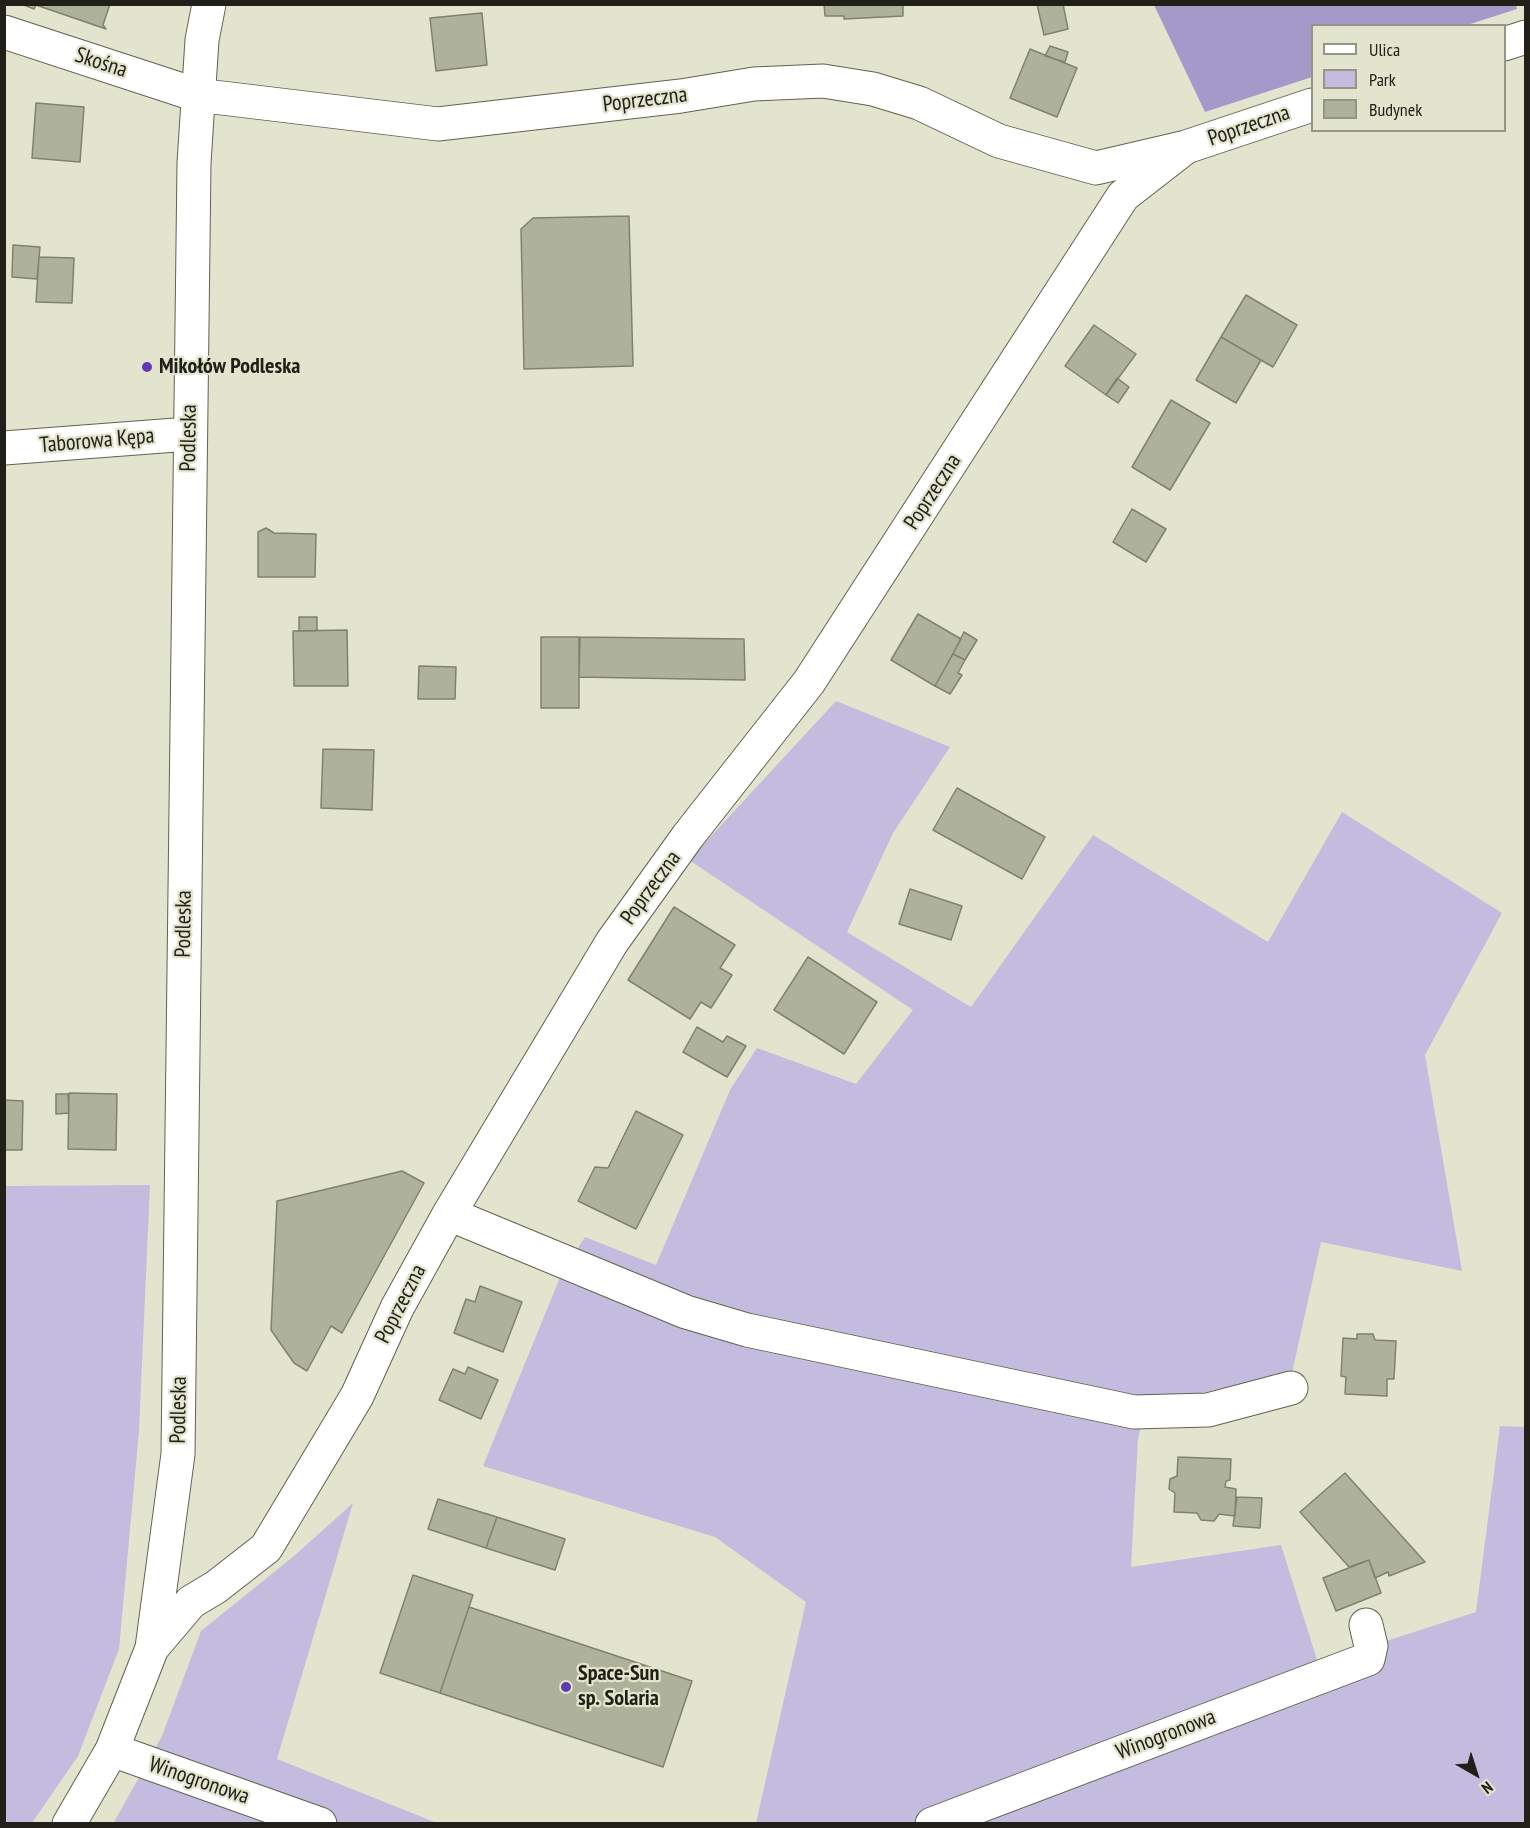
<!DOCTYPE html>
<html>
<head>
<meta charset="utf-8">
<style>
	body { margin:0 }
	#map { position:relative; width:1530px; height:1828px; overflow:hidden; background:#e2e4cd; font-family:"PT Sans Narrow",sans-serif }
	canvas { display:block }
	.frame { position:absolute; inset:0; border:6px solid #202018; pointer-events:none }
	.legend { position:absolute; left:1311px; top:24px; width:195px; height:108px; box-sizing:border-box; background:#e2e4cd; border:2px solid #949685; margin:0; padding:8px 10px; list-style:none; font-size:18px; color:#202018 }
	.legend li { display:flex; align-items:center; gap:12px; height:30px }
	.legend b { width:30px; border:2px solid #949685 }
	.north { position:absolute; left:1446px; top:1744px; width:60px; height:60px; -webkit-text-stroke:4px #e2e4cd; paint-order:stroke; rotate:141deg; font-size:16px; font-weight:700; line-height:24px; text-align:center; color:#202018 }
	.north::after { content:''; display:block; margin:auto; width:21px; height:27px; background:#202018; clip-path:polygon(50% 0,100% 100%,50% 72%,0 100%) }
</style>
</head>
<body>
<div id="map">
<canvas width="1530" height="1828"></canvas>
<div class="frame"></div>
<ul class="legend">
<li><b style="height:8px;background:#fff"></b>Ulica</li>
<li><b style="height:16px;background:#c3bcde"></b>Park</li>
<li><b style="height:16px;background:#afb29b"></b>Budynek</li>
</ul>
<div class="north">N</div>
</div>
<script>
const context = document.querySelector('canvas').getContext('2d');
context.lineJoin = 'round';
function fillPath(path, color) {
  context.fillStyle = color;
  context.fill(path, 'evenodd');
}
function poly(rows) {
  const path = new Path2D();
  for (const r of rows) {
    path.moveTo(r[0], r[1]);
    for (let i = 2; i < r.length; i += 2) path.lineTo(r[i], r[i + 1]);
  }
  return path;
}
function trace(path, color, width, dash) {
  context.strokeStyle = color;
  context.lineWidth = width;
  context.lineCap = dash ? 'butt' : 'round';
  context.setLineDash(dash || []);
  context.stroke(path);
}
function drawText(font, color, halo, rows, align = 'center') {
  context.font = font + ' "PT Sans Narrow",sans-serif';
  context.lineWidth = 4.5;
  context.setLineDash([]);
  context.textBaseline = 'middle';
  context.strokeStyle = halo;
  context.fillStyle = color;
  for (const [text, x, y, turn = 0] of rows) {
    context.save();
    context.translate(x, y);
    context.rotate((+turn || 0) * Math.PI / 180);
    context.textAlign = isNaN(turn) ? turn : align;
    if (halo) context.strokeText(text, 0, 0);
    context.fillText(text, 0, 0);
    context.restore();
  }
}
fillPath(poly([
	[836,701,950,747,893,833,847,932,971,1007,1093,835,1268,942,1342,812,1502,913,1425,1055,1462,1271,1321,1242,1292,1373,1146,1405,1138,1439,1131,1567,1281,1545,1318,1663,1476,1612,1500,1426,1525,1427,1525,1823,756,1823,806,1602,715,1537,483,1466,561,1275,585,1237,656,1265,730,1090,757,1048,856,1084,913,1010,689,860],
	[150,1185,139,1431,119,1649,78,1756,32,1823,5,1823,5,1186],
	[353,1503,277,1759,437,1823,113,1824,162,1736,201,1631,294,1556]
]), '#c3bcde');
fillPath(poly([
	[1516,5,1517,9,1467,25,1312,26,1312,77,1205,112,1154,5]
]), '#a49aca');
const building = poly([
	[21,4,110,4,103,25,106,29,36,5,34,9,21,4],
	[824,4,903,4,903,16,844,19,844,16,825,16,824,4],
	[1037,4,1063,4,1068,29,1044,35,1037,4],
	[482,13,487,65,436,71,430,18,482,13],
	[1050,46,1068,52,1065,62,1045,56,1050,46],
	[1030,49,1077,68,1057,117,1010,98,1030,49],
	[36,103,84,107,80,162,32,158,36,103],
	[629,216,633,366,524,369,521,229,533,218,629,216],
	[13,245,40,247,37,279,12,277,13,245],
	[39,257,74,258,72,303,36,302,39,257],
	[1246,295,1297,325,1273,367,1221,337,1246,295],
	[1094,325,1136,354,1106,395,1065,366,1094,325],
	[1221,337,1261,360,1236,403,1196,380,1221,337],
	[1117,378,1129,387,1118,403,1106,395,1117,378],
	[1171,400,1210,423,1170,490,1132,467,1171,400],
	[1132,509,1166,529,1146,562,1113,542,1132,509],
	[266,528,274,533,316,534,315,577,258,577,258,532,266,528],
	[918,614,961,639,935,686,891,660,918,614],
	[299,617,317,617,317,631,299,631,299,617],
	[347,630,348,686,294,686,293,631,347,630],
	[964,632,977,640,965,660,953,654,964,632],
	[541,637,579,637,579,708,541,708,541,637],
	[580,637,744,639,745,680,579,677,580,637],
	[953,654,965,660,958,673,962,675,950,694,935,686,953,654],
	[419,666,456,667,455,699,418,699,419,666],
	[323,749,374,750,372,810,321,808,323,749],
	[957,788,1045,837,1022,879,933,830,957,788],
	[910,889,962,906,951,940,899,924,910,889],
	[674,907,735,945,720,968,732,975,711,1008,701,1002,690,1019,628,980,674,907],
	[808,957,877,1002,844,1054,774,1010,808,957],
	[697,1027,723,1042,727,1036,746,1046,727,1077,683,1052,697,1027],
	[69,1093,117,1094,116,1150,68,1149,69,1093],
	[56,1094,68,1094,69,1113,56,1114,56,1094],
	[4,1100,23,1101,22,1150,4,1150,4,1100],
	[636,1111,683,1135,636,1229,578,1201,595,1167,608,1168,636,1111],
	[402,1171,424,1183,342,1333,331,1326,307,1371,294,1363,271,1330,277,1201,402,1171],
	[480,1286,522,1302,503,1352,454,1333,466,1299,475,1302,480,1286],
	[1357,1334,1373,1334,1375,1340,1396,1341,1394,1379,1387,1379,1387,1396,1345,1394,1346,1377,1341,1376,1343,1338,1357,1339,1357,1334],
	[468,1367,498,1380,481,1419,439,1400,453,1369,465,1374,468,1367],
	[1178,1457,1231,1459,1230,1480,1226,1481,1225,1487,1236,1489,1235,1516,1219,1514,1214,1521,1201,1520,1197,1513,1174,1512,1175,1493,1169,1489,1170,1479,1177,1476,1178,1457],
	[1345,1473,1425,1562,1389,1576,1388,1572,1375,1578,1369,1560,1349,1567,1300,1512,1345,1473],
	[1237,1497,1262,1498,1260,1528,1233,1526,1237,1497],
	[438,1499,497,1517,486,1548,428,1529,438,1499],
	[497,1517,565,1539,555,1570,486,1548,497,1517],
	[1369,1560,1381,1593,1336,1611,1323,1578,1369,1560],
	[413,1575,473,1595,440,1693,380,1673,413,1575],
	[469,1607,692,1681,663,1767,440,1693,469,1607]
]);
fillPath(building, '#afb29b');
trace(building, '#80826c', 1.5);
const minor = poly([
	[4,32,197,95,438,124,681,96,754,84,823,81,873,89,919,103,999,141,1096,168,1186,147,1312,105],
	[1504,44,1526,37],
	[4,448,189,434],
	[449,1214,686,1312,747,1330,1134,1412,1208,1410,1291,1388],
	[152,1648,191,1602,216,1587,266,1548,357,1396,397,1308,449,1214,612,942,688,836,809,682,1123,196,1186,147],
	[112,1750,320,1824],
	[69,1824,112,1750,152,1648,178,1454,194,163,202,40,209,4],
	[932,1824,1368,1659,1371,1646,1366,1625]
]);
trace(minor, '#61634e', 35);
trace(minor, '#fff', 33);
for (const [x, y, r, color] of [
	[147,367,6,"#6339b1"],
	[566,1687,6,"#6339b1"]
]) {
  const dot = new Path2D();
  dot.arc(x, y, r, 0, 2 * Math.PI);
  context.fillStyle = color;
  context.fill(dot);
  trace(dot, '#e2e4cd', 2);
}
drawText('22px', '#202018', '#e2e4cd', [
	["Skośna",101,63,18],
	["Poprzeczna",645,100,-7],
	["Poprzeczna",1249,126,-19],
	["Podleska",189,438,-89],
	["Taborowa Kępa",97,441,-5],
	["Poprzeczna",933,492,-57],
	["Poprzeczna",651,888,-54],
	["Podleska",184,924,-89],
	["Poprzeczna",401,1304,-63],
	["Podleska",179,1410,-89],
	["Winogronowa",1166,1735,-21],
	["Winogronowa",199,1781,19]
]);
drawText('bold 22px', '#202018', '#e2e4cd', [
	["Mikołów Podleska",159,367],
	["Space-Sun",578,1674],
	["sp. Solaria",578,1699]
], 'left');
</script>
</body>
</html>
